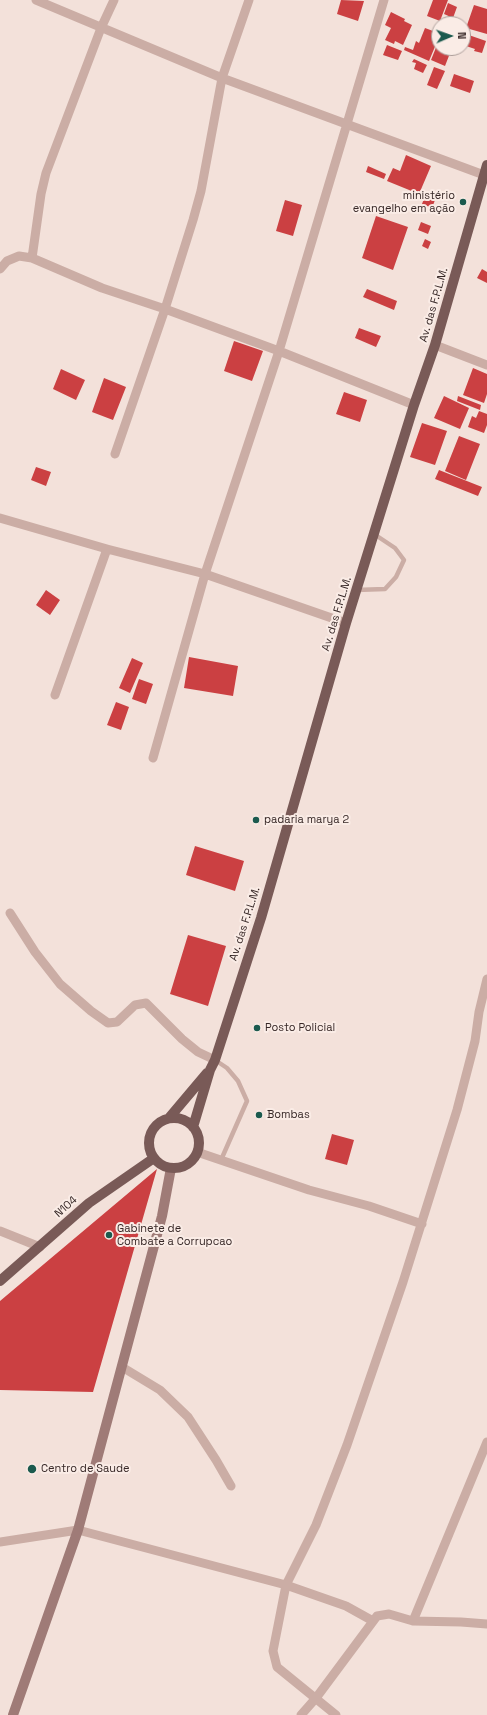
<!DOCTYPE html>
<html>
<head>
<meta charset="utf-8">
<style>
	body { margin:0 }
	#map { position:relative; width:487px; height:1715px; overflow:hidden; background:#f3e1da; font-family:"Space Grotesk",sans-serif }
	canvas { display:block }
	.north { position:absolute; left:431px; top:16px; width:40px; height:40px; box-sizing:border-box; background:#faece6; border:1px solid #ac9e9a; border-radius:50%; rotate:88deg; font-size:11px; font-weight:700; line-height:16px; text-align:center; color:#372827 }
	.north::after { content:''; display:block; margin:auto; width:14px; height:18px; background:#1b5a4e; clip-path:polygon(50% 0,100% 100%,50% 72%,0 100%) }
</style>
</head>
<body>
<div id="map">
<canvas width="487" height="1715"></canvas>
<div class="north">N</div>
</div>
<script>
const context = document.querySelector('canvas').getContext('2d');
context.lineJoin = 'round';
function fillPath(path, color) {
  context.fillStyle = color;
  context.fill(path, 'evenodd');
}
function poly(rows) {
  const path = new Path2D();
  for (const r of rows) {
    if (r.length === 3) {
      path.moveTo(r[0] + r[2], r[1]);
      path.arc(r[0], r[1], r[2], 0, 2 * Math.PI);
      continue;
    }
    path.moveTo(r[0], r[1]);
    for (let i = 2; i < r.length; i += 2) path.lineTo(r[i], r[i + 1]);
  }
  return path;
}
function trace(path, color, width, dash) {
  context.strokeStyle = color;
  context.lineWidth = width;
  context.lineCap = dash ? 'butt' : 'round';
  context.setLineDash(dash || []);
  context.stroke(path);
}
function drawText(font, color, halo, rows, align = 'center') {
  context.font = font + ' "Space Grotesk",sans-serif';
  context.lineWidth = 4;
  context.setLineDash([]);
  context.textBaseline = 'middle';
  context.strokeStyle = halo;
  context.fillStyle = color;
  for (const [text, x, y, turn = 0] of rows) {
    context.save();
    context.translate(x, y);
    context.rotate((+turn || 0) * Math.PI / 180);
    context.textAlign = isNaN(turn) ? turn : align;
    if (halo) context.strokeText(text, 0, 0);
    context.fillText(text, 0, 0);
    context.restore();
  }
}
fillPath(poly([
	[341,0,364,1,358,21,337,14],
	[433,0,448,0,440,21,427,16],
	[448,3,457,7,453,18,444,14],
	[474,5,487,9,487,34,466,28],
	[391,12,405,19,404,21,412,25,403,45,395,41,394,44,385,40,391,28,385,25],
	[425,28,433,31,434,28,439,31,439,37,429,61,404,50,405,47,413,50,416,41,419,43],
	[463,33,486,41,482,53,474,51,475,49,463,45],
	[439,40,439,48,452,48,445,66,431,60],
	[387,45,402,51,398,60,383,55],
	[414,59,427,65,423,73,414,69,416,63,412,62],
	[434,67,445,71,437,89,427,85],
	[454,74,474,81,470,93,450,86],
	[406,155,431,166,419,194,387,181,393,168,400,171],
	[368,166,386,174,384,179,366,172],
	[425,196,435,200,432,208,422,204],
	[285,200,302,205,293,236,276,231],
	[376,216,408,227,393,270,362,258],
	[421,222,431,226,428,234,418,230],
	[425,239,431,242,428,249,422,246],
	[482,269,487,272,487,283,477,278],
	[367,289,397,301,394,310,363,297],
	[359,328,381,336,376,347,355,338],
	[234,341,263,351,252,381,224,371],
	[473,368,487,374,487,394,484,403,463,395],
	[61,369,85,380,76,400,53,389],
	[104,378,126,387,113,420,92,412],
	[344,392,367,400,360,422,336,414],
	[444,396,469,408,460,429,434,418],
	[458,396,481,405,480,410,457,401],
	[479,411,487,414,487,425,484,433,468,427,472,416,476,418],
	[422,423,447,431,435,465,410,457],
	[459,436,480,444,466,480,445,471],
	[36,467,51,472,46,486,31,480],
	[439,470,482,487,478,496,435,479],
	[46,590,60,600,50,615,36,605],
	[189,657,238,666,233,696,184,688],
	[132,658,143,663,130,693,119,688],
	[139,679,153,684,146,704,132,699],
	[116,702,129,707,121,730,107,725],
	[195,846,244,861,235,891,186,875],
	[188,935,226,946,208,1006,170,994],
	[332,1134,354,1140,347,1165,325,1159],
	[157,1169,93,1392,0,1390,0,1301]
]), '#cb4042');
trace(poly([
	[356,590,385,589,396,577,404,560,395,548,374,534],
	[215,1060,227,1068,238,1081,247,1101,221,1160]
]), '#cbada5', 4.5);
trace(poly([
	[36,0,222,78,484,175],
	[32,258,41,194,46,173,101,28,114,0],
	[0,269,7,261,19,256,32,258,102,288,165,309,279,351,414,405],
	[435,345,487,365],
	[115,454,165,309,193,220,201,191,222,78,249,0],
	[0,518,107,549,205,574,346,623],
	[55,695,107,549],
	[153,758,205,574,279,351,384,0],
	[10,913,35,952,60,984,91,1011,108,1023,117,1022,135,1005,146,1003,182,1039,198,1052,215,1060],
	[197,1152,309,1190,369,1206,422,1224],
	[0,1231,40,1247],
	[122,1367,160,1390,188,1417,216,1460,231,1486],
	[0,1542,78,1530,286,1585,346,1606,373,1621],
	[413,1621,487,1442],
	[301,1715,316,1698,377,1616,389,1614,413,1621,461,1622,487,1624],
	[336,1715,277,1667,273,1651,286,1585,316,1525,347,1445,403,1282,457,1110,475,1041,479,1012,487,979]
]), '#cbada5', 9);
trace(poly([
	[13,1715,78,1530,162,1216,171,1168]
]), '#9f7b77', 10);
trace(poly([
	[169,1118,207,1073],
	[174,1143,25],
	[193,1127,210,1070,215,1060,261,918,346,623,414,405,435,345,487,165],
	[0,1281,89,1203,154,1158]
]), '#795a57', 10);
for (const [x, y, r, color] of [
	[463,202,4,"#1b5a4e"],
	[256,820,4,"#1b5a4e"],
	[257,1028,4,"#1b5a4e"],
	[259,1115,4,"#1b5a4e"],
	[109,1235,4,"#1b5a4e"],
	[32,1469,5,"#1b5a4e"]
]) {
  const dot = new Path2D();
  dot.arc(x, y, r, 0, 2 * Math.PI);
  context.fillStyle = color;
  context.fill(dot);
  trace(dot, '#faece6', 1.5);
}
drawText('11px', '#372827', '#faece6', [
	["ministério",455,196,"right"],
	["evangelho em ação",455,209,"right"],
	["padaria marya 2",264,820],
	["Posto Policial",265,1028],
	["Bombas",267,1115],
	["Gabinete de",117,1229],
	["Combate a Corrupcao",117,1242],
	["Centro de Saude",41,1469]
], 'left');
drawText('11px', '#372827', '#faece6', [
	["Av. das F.P.L.M.",434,305,-74],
	["Av. das F.P.L.M.",337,614,-73],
	["Av. das F.P.L.M.",245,924,-72],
	["N104",66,1207,-42]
]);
</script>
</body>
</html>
